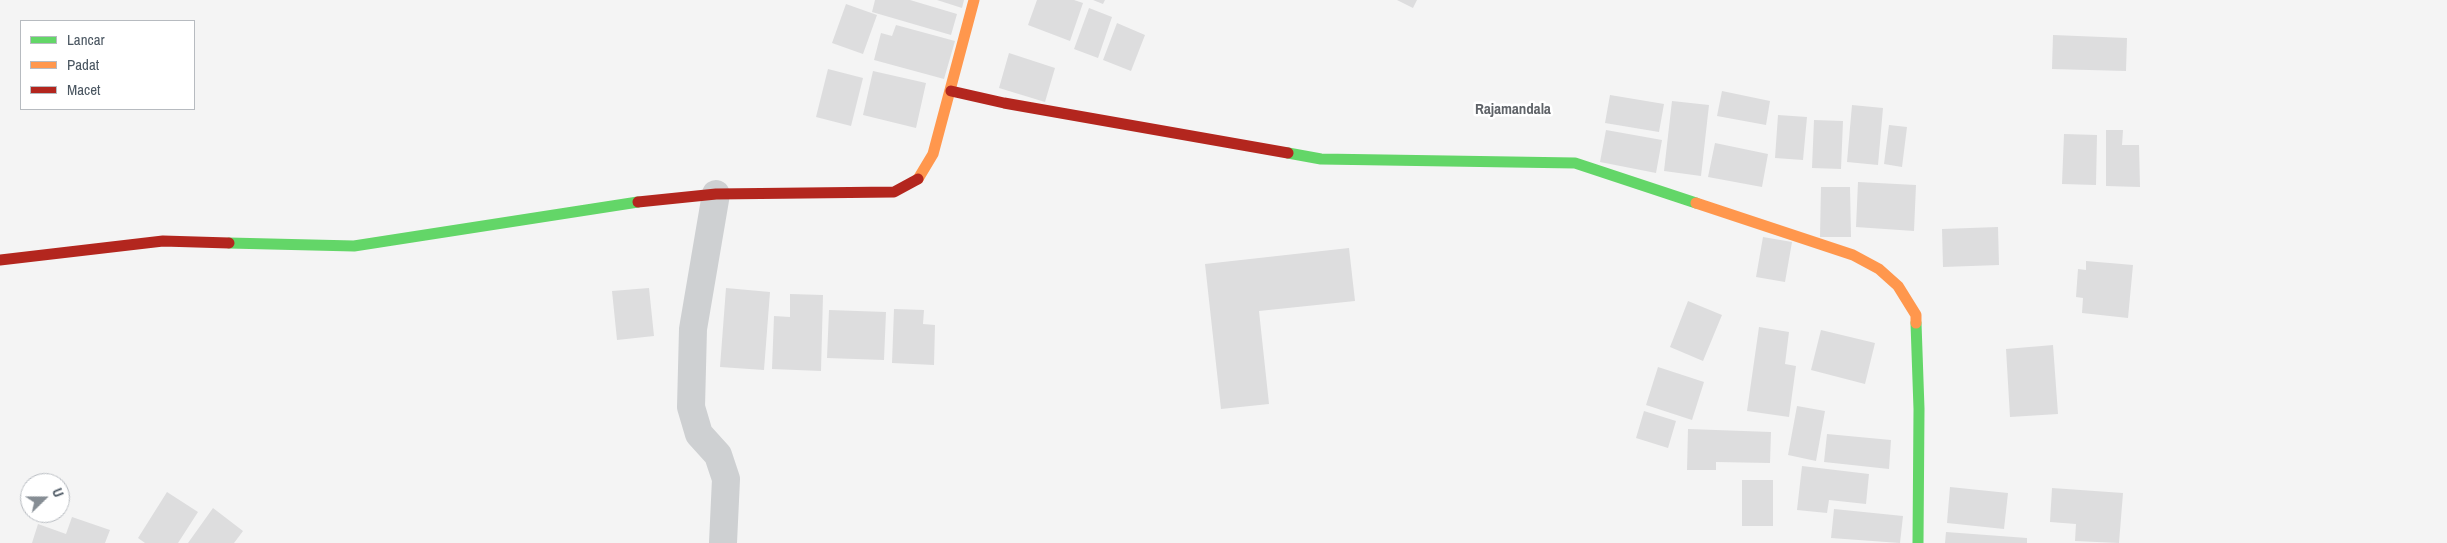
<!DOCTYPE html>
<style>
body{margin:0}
#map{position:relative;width:2447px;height:543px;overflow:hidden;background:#f4f4f4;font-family:"Archivo Narrow",sans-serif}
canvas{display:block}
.legend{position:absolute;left:20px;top:20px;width:175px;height:90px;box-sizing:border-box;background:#fff;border:1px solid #b7bbc0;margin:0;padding:6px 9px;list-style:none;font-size:15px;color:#4a5661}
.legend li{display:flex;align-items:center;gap:10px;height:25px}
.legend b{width:25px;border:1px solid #b7bbc0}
.north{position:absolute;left:20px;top:473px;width:50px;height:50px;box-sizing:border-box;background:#fff;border:1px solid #b7bbc0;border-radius:50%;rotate:68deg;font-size:14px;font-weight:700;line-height:20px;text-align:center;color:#4a5661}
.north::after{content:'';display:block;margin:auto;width:18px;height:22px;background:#868d94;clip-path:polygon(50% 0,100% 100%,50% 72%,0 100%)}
</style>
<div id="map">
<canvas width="2447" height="543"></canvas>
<ul class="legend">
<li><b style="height:6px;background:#63d668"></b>Lancar</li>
<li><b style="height:6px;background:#ff974d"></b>Padat</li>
<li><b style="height:6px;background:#b3261e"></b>Macet</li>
</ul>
<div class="north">U</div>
</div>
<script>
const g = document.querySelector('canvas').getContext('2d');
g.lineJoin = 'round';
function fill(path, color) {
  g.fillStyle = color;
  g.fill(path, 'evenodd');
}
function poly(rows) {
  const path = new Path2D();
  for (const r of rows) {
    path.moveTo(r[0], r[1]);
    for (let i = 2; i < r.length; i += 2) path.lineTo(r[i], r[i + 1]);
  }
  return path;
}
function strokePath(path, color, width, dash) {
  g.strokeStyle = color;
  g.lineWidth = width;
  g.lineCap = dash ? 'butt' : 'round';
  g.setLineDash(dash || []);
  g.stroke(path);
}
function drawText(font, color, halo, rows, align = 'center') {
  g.font = font + ' "Archivo Narrow",sans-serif';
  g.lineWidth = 5;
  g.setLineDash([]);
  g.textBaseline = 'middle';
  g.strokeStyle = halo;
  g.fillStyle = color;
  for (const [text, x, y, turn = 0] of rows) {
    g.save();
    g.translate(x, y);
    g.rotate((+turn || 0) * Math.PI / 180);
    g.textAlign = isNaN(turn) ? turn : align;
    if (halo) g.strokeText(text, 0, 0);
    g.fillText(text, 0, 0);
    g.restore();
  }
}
fill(poly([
 [875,0,910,0,957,14,951,35,872,12],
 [937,0,964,0,962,8],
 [1037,0,1074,0,1083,3,1070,41,1028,25],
 [1093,0,1105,0,1103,4],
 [1397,0,1417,0,1413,8],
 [846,4,877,15,863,54,832,43],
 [1089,8,1112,17,1098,58,1074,49],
 [1117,23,1145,35,1131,71,1103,60],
 [896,25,955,41,944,79,874,60,881,33,892,36],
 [2053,35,2127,38,2126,71,2052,69],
 [1009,53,1055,68,1045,102,999,88],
 [828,69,863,78,851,126,816,117],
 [873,71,926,83,916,128,863,115],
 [1722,91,1770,101,1766,125,1717,116],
 [1610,95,1664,104,1659,132,1605,123],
 [1672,101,1709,105,1701,176,1664,171],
 [1852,105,1883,108,1878,165,1847,162],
 [1778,115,1807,117,1803,160,1775,158],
 [1814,120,1843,121,1841,169,1812,168],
 [1889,125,1907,127,1902,167,1884,164],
 [1606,130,1662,140,1656,173,1600,162],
 [2106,130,2123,130,2122,145,2139,145,2140,187,2106,186],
 [2064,134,2097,135,2096,185,2062,184],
 [1715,143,1768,154,1762,187,1708,177],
 [1858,182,1916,185,1914,231,1856,227],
 [1821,187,1850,187,1851,237,1820,237],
 [1998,227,1999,265,1943,267,1942,229],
 [1763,237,1792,242,1785,282,1756,277],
 [1349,248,1355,301,1259,311,1269,404,1221,409,1205,264],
 [2086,261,2133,265,2128,318,2082,313,2083,298,2076,297,2078,269,2086,270],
 [649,288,654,336,617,340,612,291],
 [726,288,770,292,764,370,720,367],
 [790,294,823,295,821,371,772,369,774,316,790,317],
 [1688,301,1722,315,1703,361,1670,347],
 [894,309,924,310,923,324,935,325,934,365,892,363],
 [829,310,886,312,884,360,827,358],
 [1759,327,1789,332,1785,364,1796,366,1789,417,1747,411],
 [1821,330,1875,343,1865,384,1811,370],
 [2053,345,2058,414,2010,417,2006,349],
 [1658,367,1704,382,1692,420,1646,405],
 [1797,406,1825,411,1816,461,1788,455],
 [1644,411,1676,421,1668,448,1636,438],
 [1688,429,1771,432,1770,463,1716,462,1716,470,1687,470],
 [1827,434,1891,440,1889,469,1824,462],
 [1802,466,1869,474,1866,504,1829,500,1827,513,1797,510],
 [1742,480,1773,480,1773,526,1742,526],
 [1950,487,2008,493,2004,529,1947,523],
 [2052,488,2123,493,2119,543,2075,541,2076,524,2050,522],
 [167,492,198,512,178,543,145,543,138,538],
 [213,508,243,531,234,543,188,543],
 [1834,509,1903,516,1900,543,1831,538],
 [72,517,110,530,105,543,32,543,38,524,66,534],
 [1946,532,2027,538,2027,543,1945,543]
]), '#ddddde');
strokePath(poly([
 [716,194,693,329,691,407,699,434,718,455,726,479,723,543]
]), '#ced0d2', 28);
strokePath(poly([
 [1288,153,1321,159,1575,163,1696,203],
 [229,243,354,246,638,202],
 [1916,323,1919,409,1918,543]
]), '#63d668', 11);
strokePath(poly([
 [918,179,933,154,974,0],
 [1696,203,1853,255,1879,269,1898,286,1916,315,1916,323]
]), '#ff974d', 11);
strokePath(poly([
 [951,91,1004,103,1288,153],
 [638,202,716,194,894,192,918,179],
 [0,260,163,241,229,243]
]), '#b3261e', 11);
drawText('bold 15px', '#5f6368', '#fff', [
 ["Rajamandala",1513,110]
]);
</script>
